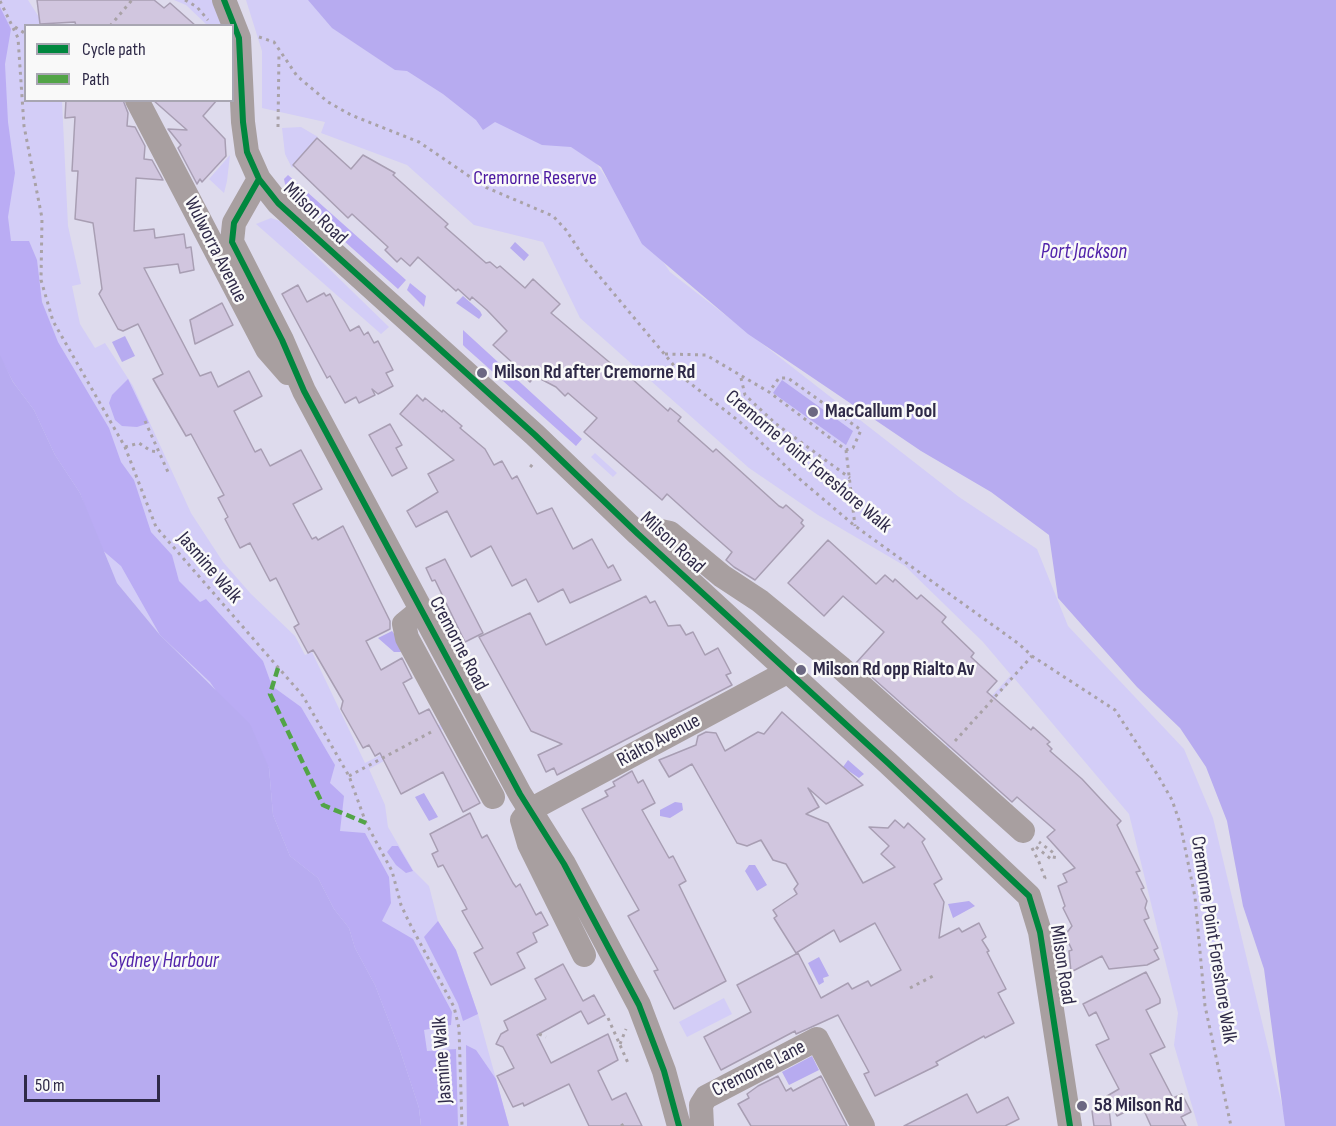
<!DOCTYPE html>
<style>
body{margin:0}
#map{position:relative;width:1336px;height:1126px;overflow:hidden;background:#dedbed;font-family:"Sofia Sans Condensed",sans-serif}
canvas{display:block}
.legend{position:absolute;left:24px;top:24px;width:210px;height:78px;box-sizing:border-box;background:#f9f9f9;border:2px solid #a8a6b2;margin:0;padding:8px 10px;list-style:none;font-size:18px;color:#2f2a48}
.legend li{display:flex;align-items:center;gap:12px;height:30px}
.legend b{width:30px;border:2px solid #a8a6b2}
.scale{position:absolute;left:24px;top:1075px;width:136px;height:27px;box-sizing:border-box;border:3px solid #2f2a48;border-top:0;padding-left:8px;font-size:18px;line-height:21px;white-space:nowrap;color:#2f2a48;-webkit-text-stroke:4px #f9f9f9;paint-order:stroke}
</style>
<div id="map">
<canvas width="1336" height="1126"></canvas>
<ul class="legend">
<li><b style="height:8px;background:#00873e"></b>Cycle path</li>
<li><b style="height:8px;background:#52a447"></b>Path</li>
</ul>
<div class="scale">50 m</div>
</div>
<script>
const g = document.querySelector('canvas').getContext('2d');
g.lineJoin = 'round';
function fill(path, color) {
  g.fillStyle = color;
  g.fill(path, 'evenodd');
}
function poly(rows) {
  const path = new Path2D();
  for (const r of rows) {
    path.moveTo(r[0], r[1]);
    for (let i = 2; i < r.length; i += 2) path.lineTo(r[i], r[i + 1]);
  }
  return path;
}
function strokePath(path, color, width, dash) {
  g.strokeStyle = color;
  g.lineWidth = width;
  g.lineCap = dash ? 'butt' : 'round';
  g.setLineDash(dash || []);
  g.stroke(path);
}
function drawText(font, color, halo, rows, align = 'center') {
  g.font = font + ' "Sofia Sans Condensed",sans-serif';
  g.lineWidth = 5;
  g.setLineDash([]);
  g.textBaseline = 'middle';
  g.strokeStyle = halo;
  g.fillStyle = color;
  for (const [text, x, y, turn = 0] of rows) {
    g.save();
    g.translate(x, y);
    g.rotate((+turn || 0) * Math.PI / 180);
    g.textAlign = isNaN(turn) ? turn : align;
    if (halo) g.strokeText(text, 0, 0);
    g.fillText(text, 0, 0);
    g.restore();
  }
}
fill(poly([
 [0,0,28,0,44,25,26,26,26,100,62,101,68,226,81,284,72,286,80,324,95,348,105,343,133,386,191,513,223,562,251,594,295,636,305,655,312,652,365,763,446,721,449,726,369,769,385,805,388,827,413,870,429,886,438,921,456,950,478,1014,509,1126,421,1126,419,1108,160,635,117,583,0,355],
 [174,0,215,0,228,25,207,25,186,5],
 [246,0,314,0,571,126,670,272,959,497,1037,549,1068,626,1184,749,1213,818,1287,1126,1198,1126,1174,1045,1178,1013,1129,814,1014,678,945,753,942,750,1011,675,983,642,905,566,818,515,749,468,580,318,543,242,474,225,407,165,321,133,325,122,262,108,262,51],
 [301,127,318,137,292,168,285,154,282,128],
 [230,155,227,181,224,193,209,179],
 [271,218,280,221,389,327,381,334,256,224],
 [595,453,617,473,613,477,591,457],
 [724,998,732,1014,687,1037,679,1022]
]), '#d3cdf7');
fill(poly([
 [0,7,11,29,5,64,8,122,15,173,8,217,11,241,29,241,37,260,42,302,58,342,109,428,121,462,134,480,151,532,172,555,179,581,200,602,206,599,263,661,272,686,301,707,335,765,330,783,344,796,340,831,365,833,389,877,391,903,382,921,413,939,452,1012,451,1025,424,1030,427,1051,456,1049,458,1126,421,1126,419,1108,400,1050,375,985,355,948,349,928,334,909,318,878,290,856,273,815,269,768,210,682,160,635,121,566,100,548,80,493,55,455,34,410,13,382,0,357],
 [288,175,406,280,398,289,298,200,285,184,284,179],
 [410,283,426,296,424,307,407,290],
 [463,330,582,439,576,446,466,348,463,345],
 [128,379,149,423,137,427,122,426,115,420,109,403,112,395],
 [392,846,398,846,413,871,406,873,396,865,387,852],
 [438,921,456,950,478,1014,463,1021,458,1004,424,937],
 [466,1045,476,1050,496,1079,509,1126,467,1126]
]), '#baacf4');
fill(poly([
 [308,0,1336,0,1336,1126,1285,1126,1264,969,1243,906,1227,821,1206,767,1180,728,1137,687,1058,598,1049,535,991,492,921,451,748,334,642,244,601,167,571,147,542,145,495,122,483,130,476,120,443,94,407,71,395,70,332,28],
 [515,242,529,255,524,261,510,248],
 [463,296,480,311,482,315,479,319,456,303],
 [125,336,135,356,122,362,112,342],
 [0,355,13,382,34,410,55,455,80,493,117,583,160,635,250,724,269,768,273,815,290,856,318,878,334,909,349,928,355,948,375,985,400,1050,419,1108,421,1126,0,1126],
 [782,380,853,431,846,445,773,393],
 [392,631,398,639,401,652,394,652,378,638],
 [848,760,864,774,859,778,843,767],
 [424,793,438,817,429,821,415,797],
 [675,802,682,803,683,810,670,818,660,816,660,810],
 [749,865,755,865,767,885,757,891,745,871],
 [969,901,975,906,953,918,948,904],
 [819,957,829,976,823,978,824,982,819,985,808,963],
 [812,1056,819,1070,789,1085,782,1072]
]), '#b7abf0');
const building = poly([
 [37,0,154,0,164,8,170,3,196,26,76,26,75,22,40,24,37,0],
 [66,100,123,100,128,113,127,126,135,127,145,146,144,159,152,160,163,180,136,178,134,231,154,229,155,238,184,234,186,248,191,247,194,270,180,273,178,264,144,268,200,376,211,372,218,387,249,371,262,396,234,411,255,452,261,449,270,466,301,450,322,489,293,504,312,539,316,537,318,540,343,526,390,621,390,629,366,641,381,670,402,658,412,678,403,683,419,714,429,709,480,803,463,812,443,772,401,794,380,753,375,756,369,745,363,748,341,709,343,701,315,653,313,650,308,653,294,627,299,624,276,578,270,581,250,543,240,548,225,519,228,517,218,498,224,495,191,434,186,436,153,379,163,374,138,324,123,331,118,329,99,294,102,289,93,223,75,219,78,171,72,171,75,117,65,118,66,100],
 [153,100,217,100,203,116,225,139,226,156,202,182,200,179,197,184,178,148,181,145,168,129,187,130,153,100],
 [317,138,351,169,363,155,395,173,393,175,448,224,445,227,486,263,490,262,497,268,500,266,525,288,533,279,560,304,551,313,621,372,622,370,668,411,670,408,681,417,678,421,713,452,716,449,779,506,783,508,786,505,803,520,801,523,804,526,755,580,734,567,726,560,732,552,698,522,667,494,662,500,584,432,597,418,568,393,565,396,556,387,535,376,530,382,514,367,515,365,493,345,507,331,487,310,472,297,470,300,458,289,456,291,418,257,410,266,401,258,397,262,385,250,388,247,352,214,348,218,293,165,317,138],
 [298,285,307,302,324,293,326,296,330,294,350,331,359,326,364,335,368,332,374,343,378,341,393,370,386,373,393,386,378,394,372,389,375,395,359,403,356,397,345,403,330,376,327,378,282,294,298,285],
 [222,303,233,325,195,344,190,320,222,303],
 [417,395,423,401,425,398,442,412,443,410,462,426,460,428,485,449,494,465,502,461,512,479,517,476,537,514,552,508,573,549,592,539,608,568,613,565,621,580,570,603,563,589,538,602,526,579,512,586,491,546,471,557,447,511,416,527,407,511,438,492,428,474,454,460,400,414,417,395],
 [390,424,402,445,396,448,407,468,392,476,369,435,390,424],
 [828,540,876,584,885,575,893,582,895,579,917,599,921,595,946,617,942,622,974,653,971,657,997,681,987,692,1031,730,1033,727,1050,742,1047,744,1052,749,1050,751,1082,779,1121,821,1117,825,1140,871,1136,872,1144,888,1141,889,1147,901,1145,908,1149,918,1144,920,1158,948,1154,950,1159,959,1147,965,1109,969,1102,956,1071,972,1069,951,1072,950,1065,935,1072,926,1063,908,1065,906,1058,886,1067,882,1063,874,1075,868,1047,837,1055,830,1017,797,1012,802,856,663,884,632,843,596,824,616,788,583,828,540],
 [445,559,483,633,465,642,435,580,432,581,426,568,445,559],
 [646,596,650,603,655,601,668,626,680,625,686,635,693,632,705,655,718,648,731,673,726,675,732,685,557,775,554,768,546,772,538,755,562,744,531,731,479,637,530,613,546,645,646,596],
 [782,712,863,785,826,804,808,788,819,807,806,814,828,823,863,883,895,867,881,854,889,846,869,827,888,828,895,820,904,828,908,823,925,839,922,842,942,879,934,884,944,902,939,938,959,928,962,932,979,923,986,937,982,940,989,951,987,952,1006,989,998,993,1014,1023,985,1038,984,1036,936,1062,938,1065,875,1096,864,1074,869,1072,838,1015,796,1034,795,1031,721,1070,704,1037,751,1012,737,985,798,953,821,998,848,983,852,989,868,981,871,986,901,970,875,923,840,942,834,930,796,953,774,918,777,916,773,910,797,894,794,889,798,884,786,864,773,860,761,840,747,846,737,843,692,764,669,777,659,760,696,745,698,736,706,732,716,733,725,751,758,732,764,734,782,712],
 [632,771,638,783,643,780,655,803,642,810,669,858,673,856,686,881,679,885,726,981,674,1009,654,971,658,970,628,916,639,910,582,809,608,796,605,791,615,786,613,782,632,771],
 [470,813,482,838,487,835,513,883,516,887,520,884,536,915,541,912,548,925,533,933,537,942,517,953,525,968,491,985,474,953,483,948,462,911,467,909,443,865,438,867,432,854,438,851,430,834,470,813],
 [563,964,583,1001,594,995,605,1015,588,1024,581,1011,537,1035,551,1063,608,1034,618,1060,598,1071,612,1100,626,1093,642,1126,589,1126,569,1084,524,1106,523,1103,513,1107,497,1076,514,1068,503,1047,496,1044,501,1034,508,1030,504,1021,546,999,535,979,563,964],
 [1146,972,1160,999,1160,1003,1146,1010,1165,1047,1150,1054,1173,1098,1182,1094,1191,1112,1181,1117,1186,1126,1151,1126,1141,1104,1117,1116,1107,1096,1119,1089,1096,1045,1109,1039,1096,1012,1089,1016,1083,1004,1146,972],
 [778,1076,786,1091,791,1088,793,1091,821,1076,847,1126,751,1126,738,1104,749,1098,747,1094,758,1086,778,1076],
 [967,1094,977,1113,1008,1097,1019,1119,1005,1126,904,1126,967,1094],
 [1109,1109,1111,1126,1094,1126,1092,1111,1109,1109]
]);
fill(building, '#d1c6df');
strokePath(building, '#a89eb3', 1.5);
strokePath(poly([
 [185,0,197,7,208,20],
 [0,1,18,38,24,126,42,218,41,280,53,321,125,447,156,527,303,696,349,776,366,823,392,871,401,905,409,922,454,1007,459,1028,462,1126],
 [110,26,132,0],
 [15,27,26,34],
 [259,37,274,42,297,76,328,102,351,115,419,142,485,187,553,216,566,230,585,259,686,380,740,422,796,476,855,526,1019,644,1032,656,1115,710,1157,774,1172,800,1180,823,1195,897,1205,1006,1231,1126],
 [278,127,279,52],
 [665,354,706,355,769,392,846,450,853,448,861,430,788,378,779,378,769,392],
 [741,378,745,395,776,424,850,478],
 [145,421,168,472],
 [125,447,139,443,151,451,159,452],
 [846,450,855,526],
 [530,465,535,469],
 [955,741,1032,656],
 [349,776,435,730],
 [1036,847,1051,859,1054,859,1055,854,1039,842],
 [1032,848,1039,862,1045,878,1042,880],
 [910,988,935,975],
 [608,1018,628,1063],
 [539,1034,546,1037],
 [620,1044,626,1029],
 [621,1126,624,1124]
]), '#a9a2a7', 3, [3, 4.5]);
strokePath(poly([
 [224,0,239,38,243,122,247,152,259,179,278,203,535,435,638,534,888,763,1029,896,1040,932,1070,1126],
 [137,100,267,349,288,373],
 [259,179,234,223,232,242,282,340,304,391,520,794,564,864,639,1005,664,1071,679,1126],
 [638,534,656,530,670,533,722,576,760,601,840,667,1023,831],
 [421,610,404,624,407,638,493,797],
 [584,955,529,844,522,820,530,810,787,672],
 [702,1126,701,1105,706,1097,817,1039,863,1126]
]), '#a89fa0', 24);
strokePath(poly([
 [278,668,270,694,323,805,366,823]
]), '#52a447', 4.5, [9, 4.5]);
strokePath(poly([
 [224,0,239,38,243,122,247,152,259,179,278,203,535,435,638,534,888,763,1029,896,1040,932,1070,1126],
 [259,179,234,223,232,242,282,340,304,391,520,794,564,864,639,1005,664,1071,679,1126]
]), '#00873e', 6);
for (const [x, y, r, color] of [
 [482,373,6,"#6c6882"],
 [813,412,6,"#6c6882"],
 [801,670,6,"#6c6882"],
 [1082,1106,6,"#6c6882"]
]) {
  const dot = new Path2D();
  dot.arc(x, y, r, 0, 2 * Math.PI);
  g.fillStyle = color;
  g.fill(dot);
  strokePath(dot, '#f9f9f9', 2);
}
drawText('20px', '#4b18a1', '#f9f9f9', [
 ["Cremorne Reserve",535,179]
]);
drawText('20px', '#2f2a48', '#f9f9f9', [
 ["Milson Road",315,214,44],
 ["Wulworra Avenue",215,250,63],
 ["Cremorne Point Foreshore Walk",808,462,40],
 ["Milson Road",672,543,43],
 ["Jasmine Walk",209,568,49],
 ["Cremorne Road",458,644,62],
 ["Rialto Avenue",659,741,-28],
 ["Cremorne Point Foreshore Walk",1213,940,81],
 ["Milson Road",1062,965,81],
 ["Jasmine Walk",443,1060,-94],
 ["Cremorne Lane",759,1069,-27]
]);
drawText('bold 20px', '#2f2a48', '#f9f9f9', [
 ["Milson Rd after Cremorne Rd",494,373],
 ["MacCallum Pool",825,412],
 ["Milson Rd opp Rialto Av",813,670],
 ["58 Milson Rd",1094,1106]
], 'left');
drawText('italic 21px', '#5224ab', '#f9f9f9', [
 ["Port Jackson",1084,253],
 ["Sydney Harbour",164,962]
]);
</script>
